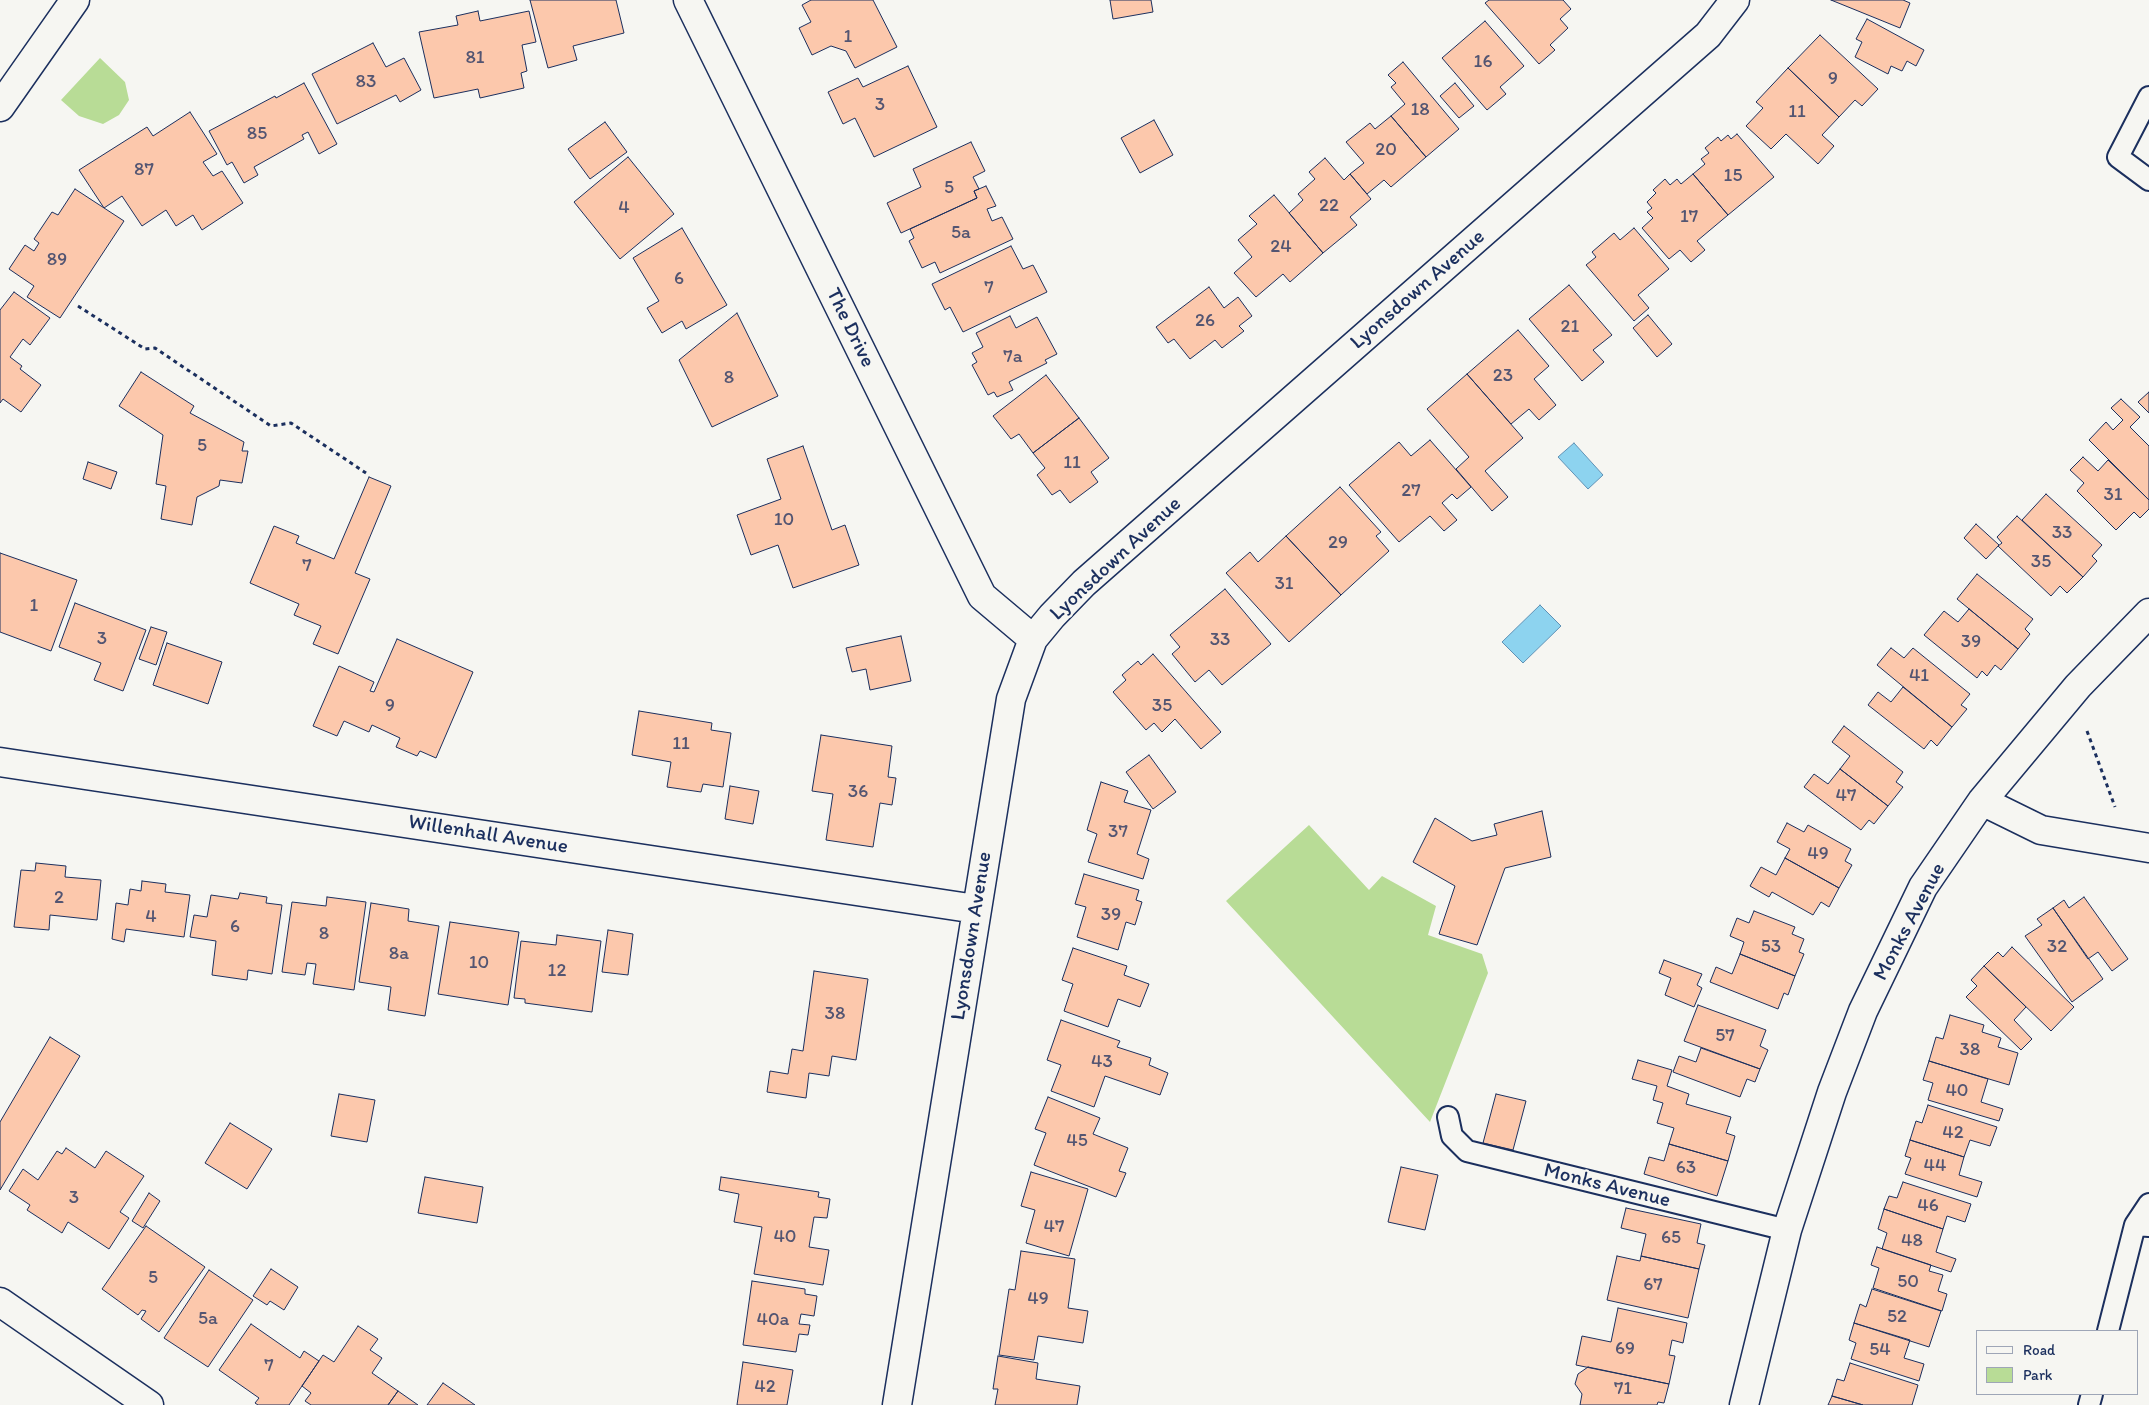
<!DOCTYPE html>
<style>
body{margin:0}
#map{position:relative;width:2149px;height:1405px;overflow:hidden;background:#f6f6f2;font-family:Itim,sans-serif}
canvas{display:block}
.legend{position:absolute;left:1976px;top:1330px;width:162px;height:65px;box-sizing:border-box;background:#f6f6f2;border:1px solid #9ea6b7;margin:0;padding:6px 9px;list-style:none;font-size:15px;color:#1b2f5e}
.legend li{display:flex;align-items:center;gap:10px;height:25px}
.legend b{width:25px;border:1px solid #9ea6b7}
</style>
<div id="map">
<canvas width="2149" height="1405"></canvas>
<ul class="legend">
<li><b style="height:6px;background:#f6f6f2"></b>Road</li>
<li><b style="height:14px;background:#b8dc96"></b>Park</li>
</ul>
</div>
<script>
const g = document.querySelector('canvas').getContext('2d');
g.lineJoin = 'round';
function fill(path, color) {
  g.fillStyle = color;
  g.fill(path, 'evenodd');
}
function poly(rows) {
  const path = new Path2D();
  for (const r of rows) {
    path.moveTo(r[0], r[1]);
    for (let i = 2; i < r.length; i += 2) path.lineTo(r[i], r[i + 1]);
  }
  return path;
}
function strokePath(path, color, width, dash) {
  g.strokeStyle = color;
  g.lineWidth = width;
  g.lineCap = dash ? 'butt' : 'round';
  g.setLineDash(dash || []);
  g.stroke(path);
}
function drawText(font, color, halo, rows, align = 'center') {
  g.font = font + ' Itim,sans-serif';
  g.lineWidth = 4.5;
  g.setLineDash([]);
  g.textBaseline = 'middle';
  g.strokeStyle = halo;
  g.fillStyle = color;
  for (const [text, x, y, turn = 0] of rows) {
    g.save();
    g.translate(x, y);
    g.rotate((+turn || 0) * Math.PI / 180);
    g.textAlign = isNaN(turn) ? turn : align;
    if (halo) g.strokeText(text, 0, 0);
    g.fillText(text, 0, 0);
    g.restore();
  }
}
fill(poly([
 [100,58,125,82,129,100,119,115,103,124,79,116,61,100],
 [1309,825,1369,890,1382,876,1436,906,1428,935,1482,954,1488,973,1430,1122,1226,901]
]), '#b8dc96');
const water = poly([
 [1574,443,1603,475,1588,489,1558,457,1574,443],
 [1540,605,1561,626,1523,663,1502,642,1540,605]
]);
fill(water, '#8dd3ef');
strokePath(water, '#5f91b5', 1);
const building = poly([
 [530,0,616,0,624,33,573,46,577,60,548,68,530,0],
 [811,0,873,0,897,47,855,68,846,51,831,46,812,55,799,28,811,22,802,5,811,0],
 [1110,0,1151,0,1153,12,1113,19,1110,0],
 [1489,0,1563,0,1571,9,1560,19,1568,28,1550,45,1555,50,1539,64,1485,3,1489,0],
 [1831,0,1903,0,1910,3,1900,28,1831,0],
 [478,11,480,21,529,11,536,42,522,45,527,71,521,73,524,88,480,98,478,89,434,98,419,32,458,25,456,16,478,11],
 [1867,19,1924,50,1916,66,1907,61,1902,71,1891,66,1888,74,1855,57,1862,42,1856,39,1867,19],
 [1485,21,1524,66,1500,87,1506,94,1487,110,1442,58,1485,21],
 [1820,35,1878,89,1862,106,1855,100,1839,117,1788,68,1820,35],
 [373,43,386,67,404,58,421,90,400,102,396,95,337,124,312,74,373,43],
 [1403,62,1459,129,1426,157,1391,116,1405,104,1391,87,1396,83,1388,75,1403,62],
 [908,66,937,127,874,157,855,118,843,124,828,92,858,78,863,87,908,66],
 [1788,68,1839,117,1822,135,1834,146,1818,164,1786,134,1771,149,1746,126,1763,108,1756,102,1788,68],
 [304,83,337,144,319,154,308,132,302,135,304,139,254,167,258,175,244,183,232,162,227,165,209,131,275,96,276,98,304,83],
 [1455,83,1474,106,1459,118,1440,96,1455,83],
 [190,112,217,154,203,162,213,176,222,171,243,203,202,230,193,215,176,226,166,210,142,226,122,196,104,208,79,170,147,127,153,136,190,112],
 [1391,116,1426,157,1391,187,1384,180,1367,194,1350,174,1364,163,1346,142,1370,123,1375,129,1391,116],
 [1154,120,1173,155,1140,173,1121,138,1154,120],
 [605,122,627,152,590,179,568,149,605,122],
 [1737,134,1774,177,1728,215,1693,174,1705,164,1701,159,1709,153,1705,148,1718,137,1721,141,1728,135,1731,139,1737,134],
 [971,142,985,171,973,177,979,189,974,191,977,198,901,233,887,203,921,187,913,169,971,142],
 [628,157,674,214,620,259,574,202,628,157],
 [1325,158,1344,180,1350,174,1371,199,1350,217,1357,225,1323,253,1289,213,1303,200,1298,194,1315,179,1309,172,1325,158],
 [1693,174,1728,215,1697,241,1705,250,1691,262,1680,250,1669,259,1642,228,1653,218,1647,212,1652,208,1647,202,1656,193,1653,190,1665,179,1670,185,1677,179,1681,184,1693,174],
 [986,186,996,206,987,209,992,221,1002,217,1013,239,940,273,935,262,922,268,909,241,914,238,910,229,977,198,974,191,986,186],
 [75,189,124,221,60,318,27,297,34,286,9,269,25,245,34,251,39,243,34,239,52,212,58,215,75,189],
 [1274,195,1323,253,1290,282,1283,274,1256,297,1234,273,1252,257,1238,240,1257,224,1249,216,1274,195],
 [682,228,727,305,686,329,682,321,662,333,647,308,659,301,633,258,682,228],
 [1634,228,1669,269,1638,295,1649,308,1634,321,1586,265,1596,257,1592,252,1614,233,1620,240,1634,228],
 [1011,246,1023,269,1033,265,1047,292,963,332,950,307,945,310,932,284,1011,246],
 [1569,285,1612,335,1593,350,1604,362,1582,381,1529,319,1569,285],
 [1209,287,1224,308,1238,297,1252,316,1239,326,1244,331,1222,348,1215,340,1190,359,1174,339,1168,343,1156,327,1209,287],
 [14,292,50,318,30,345,23,339,10,357,22,366,20,369,41,385,21,412,3,399,0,403,0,310,14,292],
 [737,313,778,396,712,427,679,360,737,313],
 [1648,315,1672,344,1657,357,1633,328,1648,315],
 [1010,316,1016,328,1037,317,1057,354,1045,360,1047,363,1009,382,1013,390,997,397,994,392,988,395,972,365,977,362,972,353,983,347,976,333,1010,316],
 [1518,330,1549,366,1534,379,1556,405,1539,420,1529,409,1511,424,1467,374,1518,330],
 [141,372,194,406,190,413,244,442,242,451,248,451,242,483,220,480,219,486,197,497,192,525,161,519,166,486,156,484,163,435,119,406,141,372],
 [1467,374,1523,438,1485,471,1508,497,1492,511,1456,469,1469,457,1427,409,1467,374],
 [1046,375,1079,418,1033,453,1019,434,1011,439,993,416,1046,375],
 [2149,392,2149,413,2138,402,2149,392],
 [2121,399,2140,417,2130,427,2149,446,2149,500,2089,440,2106,422,2113,430,2123,420,2111,408,2121,399],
 [1079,418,1109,458,1091,472,1098,482,1070,503,1060,490,1052,495,1037,475,1045,468,1033,453,1079,418],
 [1430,440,1471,487,1457,499,1452,494,1442,503,1457,520,1444,531,1430,516,1399,542,1349,485,1399,442,1411,456,1430,440],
 [803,446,832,530,845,525,859,565,793,588,778,545,751,555,737,515,781,499,767,459,803,446],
 [2083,457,2098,471,2108,460,2149,500,2149,509,2140,518,2134,512,2116,530,2077,491,2084,483,2070,470,2083,457],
 [88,462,117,472,111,489,83,479,88,462],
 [369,477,391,486,355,573,370,579,338,654,313,644,321,626,294,615,299,604,250,583,274,526,299,536,296,543,334,559,369,477],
 [1340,487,1381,532,1376,536,1389,551,1341,595,1286,536,1340,487],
 [2046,494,2102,545,2092,556,2097,561,2083,577,2022,520,2046,494],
 [2017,516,2083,577,2067,593,2060,586,2051,596,1998,546,2002,543,1997,537,2017,516],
 [1976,524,1999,545,1986,559,1964,538,1976,524],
 [1286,536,1341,595,1289,642,1226,573,1250,552,1258,562,1286,536],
 [0,553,77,580,51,651,0,632,0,553],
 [1977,574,2033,619,2025,629,2030,634,2018,649,1957,599,1977,574],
 [1225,589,1271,644,1222,685,1209,670,1195,682,1172,654,1180,647,1170,635,1225,589],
 [75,603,146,630,123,691,94,680,101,663,59,647,75,603],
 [1969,609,2018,649,2001,670,1995,665,1987,676,1982,671,1977,678,1924,635,1944,611,1958,622,1969,609],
 [151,627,167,632,156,665,139,659,151,627],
 [901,636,911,681,870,690,866,669,852,672,846,648,901,636],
 [397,639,473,672,436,758,420,751,417,756,396,747,400,738,372,725,369,732,344,721,337,736,313,726,339,666,374,682,370,691,374,692,397,639],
 [167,643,222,662,208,704,153,685,167,643],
 [1891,648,1904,658,1913,648,1970,694,1961,705,1967,709,1952,727,1877,665,1891,648],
 [1153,654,1221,732,1201,749,1175,719,1162,732,1154,723,1146,730,1113,692,1126,680,1122,675,1138,661,1141,665,1153,654],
 [1903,687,1952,727,1937,746,1931,740,1924,749,1868,705,1878,692,1891,702,1903,687],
 [639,711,712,723,711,730,731,733,723,787,703,784,701,792,667,787,671,762,632,755,639,711],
 [1844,726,1903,772,1896,782,1903,787,1888,806,1840,769,1850,756,1832,742,1844,726],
 [821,735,892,746,888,777,896,778,892,805,880,803,873,847,826,840,833,794,812,791,821,735],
 [1149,755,1176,792,1153,809,1126,772,1149,755],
 [1840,769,1888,806,1874,824,1869,820,1861,830,1804,787,1814,774,1828,784,1840,769],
 [1101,782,1128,791,1124,802,1151,810,1137,854,1149,859,1143,879,1088,862,1097,834,1087,830,1101,782],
 [730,786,759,791,753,824,725,819,730,786],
 [1542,811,1551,857,1505,868,1477,945,1439,934,1455,886,1413,862,1435,818,1472,841,1497,835,1494,824,1542,811],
 [1787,823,1804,832,1808,825,1851,849,1845,861,1852,865,1839,888,1785,858,1790,849,1777,842,1787,823],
 [1785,858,1839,888,1829,907,1821,902,1813,915,1772,892,1769,897,1750,886,1761,867,1776,875,1785,858],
 [36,863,66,866,65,877,101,880,97,920,50,915,49,930,14,927,21,870,35,871,36,863],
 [1084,874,1139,890,1136,900,1142,902,1135,925,1126,922,1118,950,1077,937,1086,907,1075,904,1084,874],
 [142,881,166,884,165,892,190,895,184,937,126,929,124,942,112,939,116,903,128,905,130,889,141,891,142,881],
 [240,893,267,897,266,903,282,905,272,974,248,970,247,980,212,975,216,941,190,937,194,915,207,917,211,895,238,899,240,893],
 [327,897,366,902,354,990,313,984,316,964,307,963,305,975,282,972,292,902,326,906,327,897],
 [2084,897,2128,959,2112,971,2098,952,2088,959,2053,908,2064,900,2069,908,2084,897],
 [371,903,409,909,408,921,439,926,425,1016,388,1010,391,987,359,982,371,903],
 [2053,908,2103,979,2072,1002,2025,936,2042,925,2037,919,2053,908],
 [1754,911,1795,927,1792,934,1804,939,1799,952,1804,954,1795,976,1740,954,1744,942,1730,936,1737,918,1749,923,1754,911],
 [450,922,519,932,508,1005,438,994,450,922],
 [608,930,633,934,628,975,602,972,608,930],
 [557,935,601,941,592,1012,525,1003,525,999,514,998,521,941,556,945,557,935],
 [2012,947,2074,1007,2051,1031,1984,966,1998,952,2003,957,2012,947],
 [1073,948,1127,966,1124,975,1149,984,1140,1007,1118,999,1108,1027,1064,1011,1073,984,1062,980,1073,948],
 [1740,954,1795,976,1788,995,1784,993,1778,1009,1710,982,1716,967,1732,974,1740,954],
 [1664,960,1702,974,1697,985,1702,988,1694,1007,1665,995,1671,978,1659,973,1664,960],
 [1984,966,2026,1007,2014,1020,2032,1039,2021,1050,1966,997,1977,986,1971,980,1984,966],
 [814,971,868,979,856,1060,832,1056,829,1076,809,1073,806,1098,767,1092,770,1071,788,1074,792,1049,803,1051,814,971],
 [1698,1005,1766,1030,1760,1046,1768,1050,1760,1069,1684,1041,1698,1005],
 [1950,1015,1984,1025,1982,1032,2001,1038,1998,1047,2018,1053,2009,1085,1929,1061,1936,1037,1943,1039,1950,1015],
 [1061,1020,1120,1041,1117,1047,1151,1058,1149,1065,1168,1073,1160,1095,1105,1076,1094,1107,1051,1091,1061,1065,1047,1060,1061,1020],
 [50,1037,80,1056,0,1190,0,1122,50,1037],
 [1701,1048,1760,1069,1755,1082,1747,1079,1740,1097,1673,1072,1679,1056,1696,1062,1701,1048],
 [1638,1060,1672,1070,1667,1086,1689,1094,1686,1104,1731,1117,1726,1133,1735,1136,1728,1161,1669,1144,1674,1128,1657,1123,1663,1103,1653,1100,1657,1086,1632,1079,1638,1060],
 [1929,1061,1988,1079,1981,1102,2003,1109,1999,1121,1928,1100,1933,1083,1923,1080,1929,1061],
 [339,1094,375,1100,367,1142,331,1136,339,1094],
 [1496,1094,1526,1101,1513,1150,1483,1143,1496,1094],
 [1048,1097,1100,1118,1093,1134,1128,1148,1119,1171,1126,1173,1116,1197,1034,1165,1046,1133,1035,1129,1048,1097],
 [1928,1105,1997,1127,1990,1146,1970,1140,1964,1157,1910,1140,1916,1121,1922,1123,1928,1105],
 [230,1123,272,1149,247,1189,205,1163,230,1123],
 [1910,1140,1964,1157,1959,1175,1982,1182,1977,1197,1905,1174,1911,1158,1905,1156,1910,1140],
 [1669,1144,1728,1161,1717,1196,1644,1174,1649,1157,1664,1161,1669,1144],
 [66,1148,95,1168,106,1151,144,1176,120,1212,129,1218,109,1249,68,1222,62,1233,27,1210,30,1205,9,1191,23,1169,38,1180,57,1151,62,1154,66,1148],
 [1401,1167,1438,1175,1425,1230,1388,1222,1401,1167],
 [1031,1172,1088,1189,1069,1256,1026,1243,1035,1210,1021,1206,1031,1172],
 [425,1177,483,1187,477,1223,418,1213,425,1177],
 [721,1177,819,1192,818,1197,830,1199,827,1218,814,1217,809,1247,829,1250,823,1285,754,1274,762,1227,734,1222,739,1194,719,1190,721,1177],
 [1903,1182,1971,1204,1965,1222,1947,1216,1943,1229,1884,1209,1889,1196,1897,1198,1903,1182],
 [149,1193,160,1201,143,1228,132,1221,149,1193],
 [1626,1208,1701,1224,1697,1243,1705,1245,1699,1269,1641,1256,1646,1234,1621,1228,1626,1208],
 [1884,1209,1943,1229,1936,1252,1956,1259,1951,1272,1882,1249,1887,1233,1878,1229,1884,1209],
 [146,1226,205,1267,159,1332,141,1319,146,1311,142,1310,138,1315,102,1289,146,1226],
 [1877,1247,1931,1265,1929,1271,1943,1275,1938,1291,1947,1294,1942,1311,1873,1288,1879,1268,1871,1265,1877,1247],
 [1021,1251,1075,1259,1068,1308,1088,1311,1083,1343,1038,1336,1034,1360,999,1355,1009,1289,1015,1290,1021,1251],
 [1617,1256,1640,1261,1641,1256,1699,1269,1688,1318,1607,1300,1617,1256],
 [271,1269,298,1287,284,1310,270,1301,267,1305,253,1296,271,1269],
 [209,1270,253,1300,208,1367,164,1338,209,1270],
 [752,1281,805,1289,805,1294,817,1296,814,1316,801,1314,799,1324,810,1325,808,1335,799,1334,796,1352,743,1345,752,1281],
 [1872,1289,1941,1311,1929,1347,1854,1323,1860,1304,1866,1307,1872,1289],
 [1618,1308,1687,1323,1683,1343,1672,1340,1669,1355,1675,1356,1669,1384,1576,1365,1582,1336,1611,1342,1618,1308],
 [1854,1323,1910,1340,1904,1358,1924,1364,1919,1381,1851,1359,1856,1343,1849,1340,1854,1323],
 [251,1324,300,1358,304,1351,319,1361,289,1405,258,1405,255,1403,259,1398,219,1370,251,1324],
 [358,1326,378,1339,370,1350,382,1358,372,1373,398,1391,388,1405,311,1405,305,1401,311,1393,302,1386,323,1355,334,1362,358,1326],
 [998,1356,1038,1363,1036,1379,1080,1386,1077,1405,995,1405,998,1389,993,1389,998,1356],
 [743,1362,793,1370,787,1405,737,1405,743,1362],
 [1850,1363,1918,1385,1912,1405,1863,1405,1832,1396,1837,1379,1844,1381,1850,1363],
 [1588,1367,1669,1384,1664,1403,1658,1402,1657,1405,1580,1405,1582,1394,1575,1384,1578,1374,1588,1367],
 [443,1383,475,1405,427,1405,443,1383],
 [398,1391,418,1405,388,1405,398,1391],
 [1832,1396,1863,1405,1828,1405,1832,1396]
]);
fill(building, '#fcc8ac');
strokePath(building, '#1b2f5e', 1);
const service = poly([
 [2149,97,2118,157,2149,180],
 [1448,1117,1452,1136,1467,1151,1787,1230],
 [2135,1225,2149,1204],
 [2108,1331,2135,1225,2149,1226],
 [2089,1405,2092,1394]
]);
const minor = poly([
 [688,0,982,596,1033,639],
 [0,762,976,909],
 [1982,801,2041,830,2149,848],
 [0,1302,149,1405],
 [897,1405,1011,699,1033,639,1052,616,1084,583,1708,35,1735,0],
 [1744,1405,1787,1230,1832,1092,1863,1011,1923,887,1982,801,2078,686,2149,613]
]);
const secondary = poly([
 [0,107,75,0]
]);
strokePath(service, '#1b2f5e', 24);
strokePath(minor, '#1b2f5e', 31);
strokePath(secondary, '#1b2f5e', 31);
strokePath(poly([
 [78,306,145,349,155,348,271,426,291,423,366,473],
 [2087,731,2115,807]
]), '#1b2f5e', 3, [4, 4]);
strokePath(service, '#f6f6f2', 20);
strokePath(minor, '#f6f6f2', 28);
strokePath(secondary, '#f6f6f2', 28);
drawText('19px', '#535572', null, [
 ["1",848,37],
 ["81",475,58],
 ["16",1483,62],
 ["9",1833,79],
 ["83",366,82],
 ["3",880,105],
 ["18",1420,110],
 ["11",1797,112],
 ["85",257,134],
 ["20",1386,150],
 ["87",144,170],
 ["15",1733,176],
 ["5",949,188],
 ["22",1329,206],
 ["4",624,208],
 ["17",1689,217],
 ["5a",961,233],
 ["24",1281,247],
 ["89",57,260],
 ["6",679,279],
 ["7",989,288],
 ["26",1205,321],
 ["21",1570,327],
 ["7a",1013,357],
 ["23",1503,376],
 ["8",729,378],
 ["5",202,446],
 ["11",1072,463],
 ["27",1411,491],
 ["31",2113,495],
 ["10",784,520],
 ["33",2062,533],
 ["29",1338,543],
 ["35",2041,562],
 ["7",307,566],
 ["31",1284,584],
 ["1",34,606],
 ["3",102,639],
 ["33",1220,640],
 ["39",1971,642],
 ["41",1919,676],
 ["9",390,706],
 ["35",1162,706],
 ["11",681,744],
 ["36",858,792],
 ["47",1846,796],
 ["37",1118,832],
 ["49",1818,854],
 ["2",59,898],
 ["39",1111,915],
 ["4",151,917],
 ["6",235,927],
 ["8",324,934],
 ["53",1771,947],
 ["32",2057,947],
 ["8a",399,954],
 ["10",479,963],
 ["12",557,971],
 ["38",835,1014],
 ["57",1725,1036],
 ["38",1970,1050],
 ["43",1102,1062],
 ["40",1957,1091],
 ["42",1953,1133],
 ["45",1077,1141],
 ["44",1935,1166],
 ["63",1686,1168],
 ["3",74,1198],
 ["46",1928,1206],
 ["47",1054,1227],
 ["40",785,1237],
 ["65",1671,1238],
 ["48",1912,1241],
 ["5",153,1278],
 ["50",1908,1282],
 ["67",1653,1285],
 ["49",1038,1299],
 ["52",1897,1317],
 ["5a",208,1319],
 ["40a",773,1320],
 ["69",1625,1349],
 ["54",1880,1350],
 ["7",269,1366],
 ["42",765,1387],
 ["71",1623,1389]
]);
drawText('21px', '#1b2f5e', '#f6f6f2', [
 ["Lyonsdown Avenue",1418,290,-41],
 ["The Drive",850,328,64],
 ["Lyonsdown Avenue",1116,559,-43],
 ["Willenhall Avenue",488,835,9],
 ["Monks Avenue",1910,922,-62],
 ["Lyonsdown Avenue",972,936,-81],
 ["Monks Avenue",1607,1186,14]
]);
</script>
